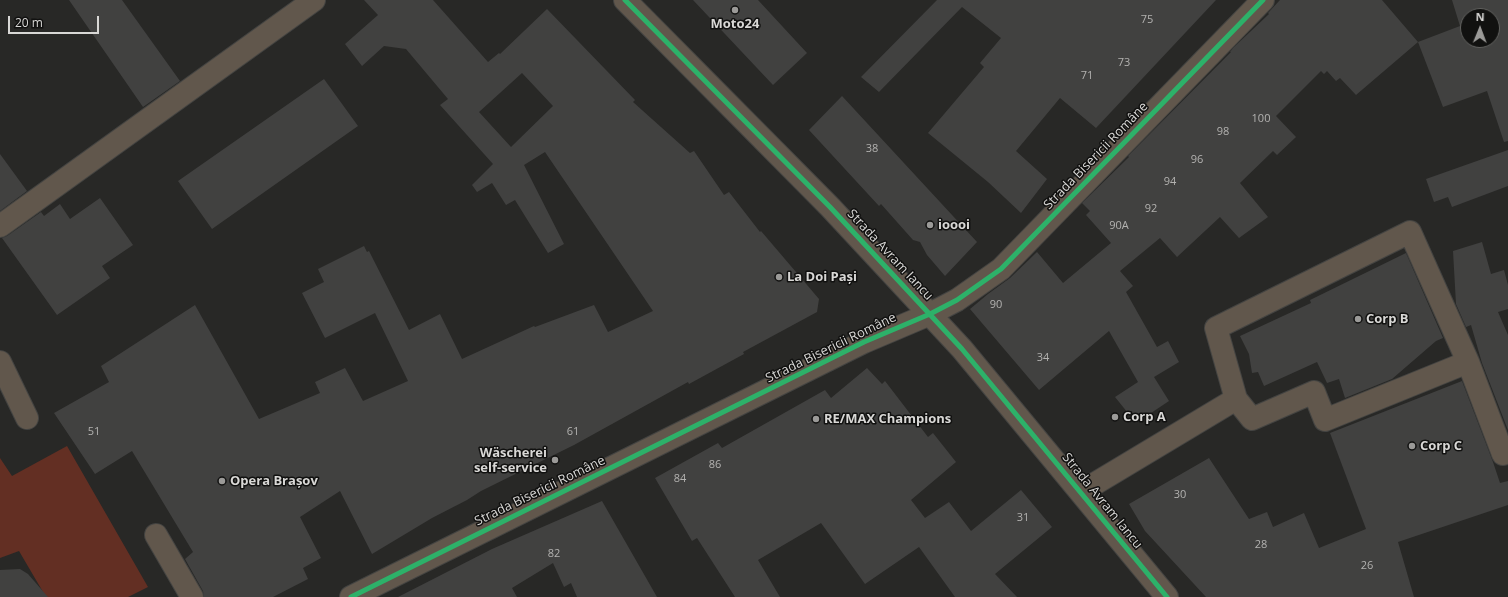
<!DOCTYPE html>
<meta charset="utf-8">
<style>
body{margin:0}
#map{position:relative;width:1508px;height:597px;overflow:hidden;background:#282826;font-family:"Open Sans",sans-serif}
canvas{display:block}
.north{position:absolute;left:1460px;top:8px;width:40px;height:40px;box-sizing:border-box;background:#111110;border:1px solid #61615f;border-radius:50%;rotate:1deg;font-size:11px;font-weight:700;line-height:16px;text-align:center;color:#d9d8d6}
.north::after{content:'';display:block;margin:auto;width:14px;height:18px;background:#9b9a98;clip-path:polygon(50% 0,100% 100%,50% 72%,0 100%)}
.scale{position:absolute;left:8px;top:16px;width:91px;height:18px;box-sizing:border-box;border:2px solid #d9d8d6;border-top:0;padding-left:5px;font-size:12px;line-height:14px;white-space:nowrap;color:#d9d8d6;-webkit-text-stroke:3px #111110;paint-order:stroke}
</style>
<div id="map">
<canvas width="1508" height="597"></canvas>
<div class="north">N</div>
<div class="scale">20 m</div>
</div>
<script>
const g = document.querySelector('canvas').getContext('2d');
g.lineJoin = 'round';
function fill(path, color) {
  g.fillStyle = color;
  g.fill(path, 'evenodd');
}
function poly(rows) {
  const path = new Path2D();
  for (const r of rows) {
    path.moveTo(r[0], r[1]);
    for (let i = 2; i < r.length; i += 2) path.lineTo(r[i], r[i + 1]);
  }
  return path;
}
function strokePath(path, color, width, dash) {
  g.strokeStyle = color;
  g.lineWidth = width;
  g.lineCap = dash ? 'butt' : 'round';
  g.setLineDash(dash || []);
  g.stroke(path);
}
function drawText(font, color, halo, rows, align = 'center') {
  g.font = font + ' "Open Sans",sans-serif';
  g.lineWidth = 3;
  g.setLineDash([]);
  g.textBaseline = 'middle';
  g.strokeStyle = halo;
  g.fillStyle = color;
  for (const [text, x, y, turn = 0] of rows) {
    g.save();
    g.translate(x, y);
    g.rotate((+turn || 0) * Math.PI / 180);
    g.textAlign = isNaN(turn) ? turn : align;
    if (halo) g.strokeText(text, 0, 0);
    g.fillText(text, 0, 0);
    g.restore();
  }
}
fill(poly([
 [67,446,148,587,128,597,46,597,19,551,0,558,0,458,12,476]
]), '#632f23');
fill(poly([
 [69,0,122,0,180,81,143,107],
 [364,0,433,0,488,62,499,53,500,54,547,9,635,100,633,102,690,153,694,151,724,195,729,192,760,232,761,231,819,299,817,312,743,352,744,354,689,384,688,382,574,445,481,491,467,500,432,518,372,554,340,491,300,517,321,558,303,568,308,579,273,597,204,597,203,591,185,559,193,552,132,451,95,474,54,413,109,382,101,366,195,305,259,419,320,393,315,382,345,368,363,401,408,381,375,313,325,338,302,293,324,282,318,269,364,246,367,252,369,251,409,330,440,314,462,359,534,326,535,327,594,305,608,332,653,311,545,152,524,165,564,244,548,253,515,200,506,205,492,183,477,192,472,185,493,164,440,105,448,99,406,49,384,46,362,66,345,44,378,15],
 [522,73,553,106,511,147,479,112],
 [693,0,758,0,807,53,773,85],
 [937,0,1216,0,1096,128,1060,98,1016,151,1047,179,1021,213,988,182,928,133,984,67,980,63,1001,38,962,7,879,92,861,77],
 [1280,0,1382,0,1418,42,1356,95,1340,78,1336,81,1327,71,1324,74,1321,71,1276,116,1296,137,1277,155,1273,151,1240,183,1268,217,1239,238,1220,217,1177,257,1160,238,1120,271,1133,286,1126,292,1157,347,1168,341,1179,362,1154,377,1169,401,1136,423,1115,397,1138,382,1109,331,1039,390,970,309,988,294,1010,278,1037,252,1063,283,1111,243,1086,215,1090,211,1082,203,1129,157,1128,156,1231,52,1230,52,1233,48,1269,14,1268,13],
 [1452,0,1508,0,1508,141,1504,142,1487,91,1443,107,1418,42,1460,26],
 [1468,16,1492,16,1492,40,1468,40],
 [324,79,358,126,212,229,178,181],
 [842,96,977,242,945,276,927,255,920,242,913,240,881,204,879,206,809,130],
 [1508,150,1508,186,1452,207,1448,197,1434,202,1426,179],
 [0,154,27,191,0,211],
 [100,198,133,245,102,266,110,278,57,315,2,238,7,236,41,212,44,216,60,204,70,219],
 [1482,242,1491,274,1504,270,1508,285,1508,309,1498,312,1508,335,1508,430,1482,363,1471,325,1466,327,1456,304,1453,251],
 [1406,253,1443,338,1436,341,1392,379,1345,398,1339,379,1327,383,1317,362,1264,386,1258,372,1252,373,1249,354,1240,336,1311,303,1310,300],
 [867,368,882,384,885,381,928,437,933,433,956,462,911,500,925,518,949,502,971,531,1021,490,1052,527,995,574,1017,597,955,597,919,547,865,584,821,523,758,560,780,597,735,597,697,538,692,541,655,478,718,443,722,448,825,390,831,398],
 [1462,381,1493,462,1500,483,1508,481,1508,505,1398,542,1414,597,1206,597,1145,531,1129,504,1209,458,1249,519,1267,512,1273,527,1304,513,1319,548,1366,529,1330,433],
 [602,501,657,597,577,597,571,583,564,587,553,563,512,588,517,597,398,597,492,549],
 [20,569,28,574,48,597,0,597,0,570]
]), '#414140');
const minor = poly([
 [625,0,830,207,962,349,1167,597],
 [0,226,314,0],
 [0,362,27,418],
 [1468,362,1503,454],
 [1081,492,1236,399,1252,419,1314,392,1325,420,1468,362,1410,232,1216,328,1236,399],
 [156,535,192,597],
 [351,597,864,342,930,314,957,300,1001,269,1263,0]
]);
strokePath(minor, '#444442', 24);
strokePath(minor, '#61574c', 22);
strokePath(poly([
 [625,0,830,207,962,349,1167,597],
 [351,597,864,342,930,314,957,300,1001,269,1263,0]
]), '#2db169', 5);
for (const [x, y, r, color] of [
 [735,10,4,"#9b9a98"],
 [930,225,4,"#9b9a98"],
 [779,277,4,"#9b9a98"],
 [1358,319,4,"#9b9a98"],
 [1115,417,4,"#9b9a98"],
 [816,419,4,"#9b9a98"],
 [1412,446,4,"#9b9a98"],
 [555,460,4,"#9b9a98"],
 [222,481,4,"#9b9a98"]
]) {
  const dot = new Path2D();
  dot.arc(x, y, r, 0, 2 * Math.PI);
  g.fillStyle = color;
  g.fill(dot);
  strokePath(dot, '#111110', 1.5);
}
drawText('11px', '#b3b2b0', null, [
 ["75",1147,20],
 ["73",1124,63],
 ["71",1087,76],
 ["100",1261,119],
 ["98",1223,132],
 ["38",872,149],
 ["96",1197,160],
 ["94",1170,182],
 ["92",1151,209],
 ["90A",1119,226],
 ["90",996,305],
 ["34",1043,358],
 ["51",94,432],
 ["61",573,432],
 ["86",715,465],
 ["84",680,479],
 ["30",1180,495],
 ["31",1023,518],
 ["28",1261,545],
 ["82",554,554],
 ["26",1367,566]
]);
drawText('bold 13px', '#d9d8d6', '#111110', [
 ["Moto24",735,24,"center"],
 ["ioooi",938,225],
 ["La Doi Pași",787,277],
 ["Corp B",1366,319],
 ["Corp A",1123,417],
 ["RE/MAX Champions",824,419],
 ["Corp C",1420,446],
 ["Wäscherei",547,453,"right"],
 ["self-service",547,468,"right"],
 ["Opera Brașov",230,481]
], 'left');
drawText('13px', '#d9d8d6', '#111110', [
 ["Strada Bisericii Române",1096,156,-46],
 ["Strada Avram Iancu",890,255,47],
 ["Strada Bisericii Române",831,348,-26],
 ["Strada Bisericii Române",540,491,-26],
 ["Strada Avram Iancu",1102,501,51]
]);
</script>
